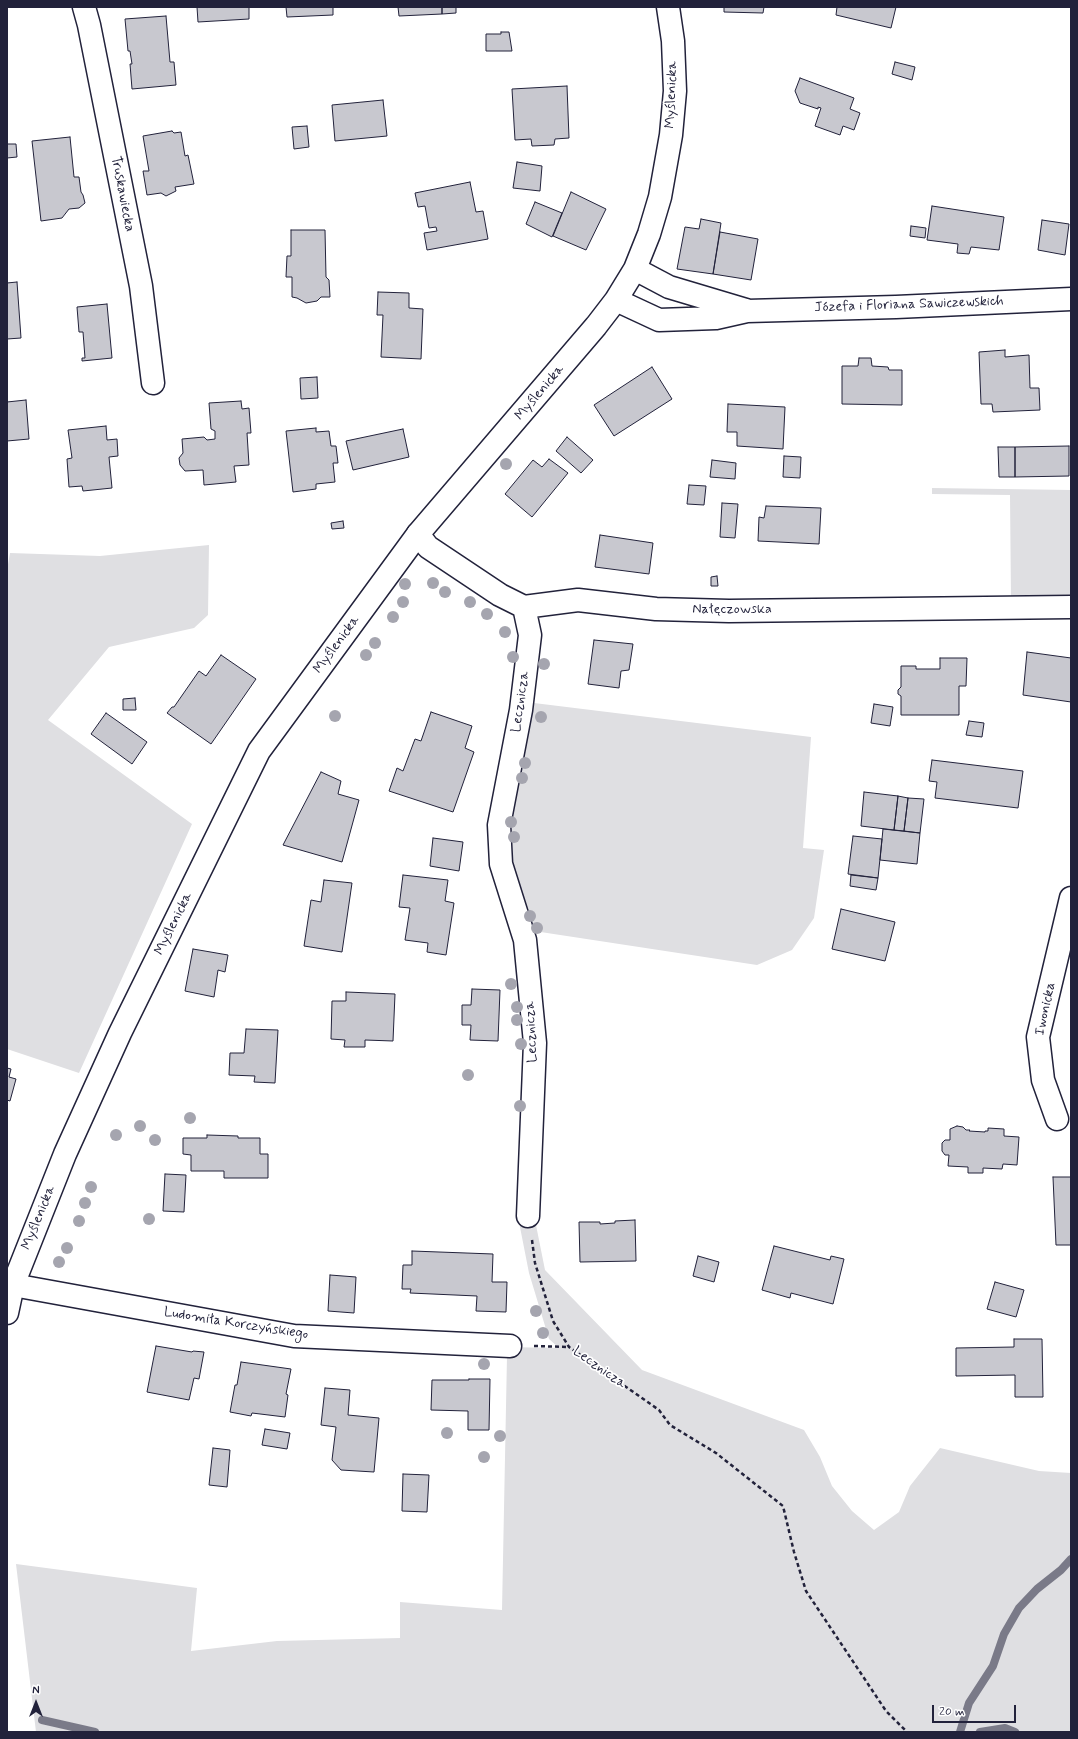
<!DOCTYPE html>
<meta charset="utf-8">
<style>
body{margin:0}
#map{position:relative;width:1078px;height:1739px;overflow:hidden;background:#fff;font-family:Mynerve,sans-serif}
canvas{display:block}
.frame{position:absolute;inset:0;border:8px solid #22223b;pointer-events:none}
.north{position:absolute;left:16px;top:1683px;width:40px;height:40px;-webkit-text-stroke:3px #fff;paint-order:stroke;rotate:0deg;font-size:11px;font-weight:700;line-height:16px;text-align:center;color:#22223b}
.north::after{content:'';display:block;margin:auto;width:14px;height:18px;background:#22223b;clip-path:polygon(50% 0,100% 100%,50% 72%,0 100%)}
.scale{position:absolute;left:932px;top:1705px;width:84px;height:18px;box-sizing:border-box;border:2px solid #22223b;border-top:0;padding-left:5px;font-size:12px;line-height:14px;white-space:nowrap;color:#22223b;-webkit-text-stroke:3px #fff;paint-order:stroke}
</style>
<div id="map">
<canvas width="1078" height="1739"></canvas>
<div class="frame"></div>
<div class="north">N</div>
<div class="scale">20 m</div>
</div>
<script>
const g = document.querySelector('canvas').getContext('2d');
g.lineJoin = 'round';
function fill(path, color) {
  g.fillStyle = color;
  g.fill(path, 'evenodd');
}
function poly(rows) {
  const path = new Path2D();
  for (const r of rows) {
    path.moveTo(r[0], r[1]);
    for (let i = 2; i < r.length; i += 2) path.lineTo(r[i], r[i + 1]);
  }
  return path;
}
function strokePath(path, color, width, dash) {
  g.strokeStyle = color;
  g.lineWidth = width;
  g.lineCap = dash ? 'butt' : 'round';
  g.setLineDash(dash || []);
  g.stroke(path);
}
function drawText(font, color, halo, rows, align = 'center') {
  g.font = font + ' Mynerve,sans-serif';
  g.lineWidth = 3.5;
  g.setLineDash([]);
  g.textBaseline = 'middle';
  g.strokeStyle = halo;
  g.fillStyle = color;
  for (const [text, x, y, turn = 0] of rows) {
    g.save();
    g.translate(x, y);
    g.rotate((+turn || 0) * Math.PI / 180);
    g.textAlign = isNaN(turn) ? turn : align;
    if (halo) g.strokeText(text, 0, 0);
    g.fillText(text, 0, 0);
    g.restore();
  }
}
fill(poly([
 [932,488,1071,490,1071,600,1011,600,1010,495,932,494],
 [209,545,208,615,194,628,109,647,48,720,192,824,79,1073,7,1049,7,570,10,553,100,556],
 [534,703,811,737,803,848,824,850,814,918,792,950,757,965,534,931,525,900,515,882,508,829],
 [535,1220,545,1270,642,1370,804,1430,820,1457,832,1486,852,1511,874,1530,899,1512,910,1486,940,1448,1039,1471,1071,1473,1071,1732,36,1732,16,1564,197,1588,191,1651,277,1641,400,1638,400,1602,502,1610,507,1356,505,1347,559,1348,549,1339,529,1273,519,1222]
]), '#dfdfe2');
strokePath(poly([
 [42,1720,95,1732],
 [960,1732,969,1703,993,1666,1004,1634,1019,1608,1037,1589,1061,1570,1071,1559],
 [980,1732,1005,1728,1015,1732]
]), '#7a7a88', 8);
const building = poly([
 [197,7,249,7,249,19,198,22,197,7],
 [286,7,333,7,333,15,287,17,286,7],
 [398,7,442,7,442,14,399,16,398,7],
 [442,7,456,7,456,13,442,14,442,7],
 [724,7,764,7,763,13,724,12,724,7],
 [837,7,896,7,891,28,836,15,837,7],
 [166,16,170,62,174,62,176,85,132,89,130,64,132,64,130,51,128,51,125,19,166,16],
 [501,32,509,32,512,51,486,51,486,34,501,34,501,32],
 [895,62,915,67,912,80,892,74,895,62],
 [800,78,854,98,850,109,860,113,854,130,843,126,840,135,815,126,821,108,818,107,818,109,800,103,795,91,800,78],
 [567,86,569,138,555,139,554,145,532,146,531,139,515,140,512,89,567,86],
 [383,100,387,136,335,141,332,105,383,100],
 [307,126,309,147,294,149,292,127,307,126],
 [172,131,174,133,181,132,185,156,188,155,194,184,175,187,176,191,166,196,161,193,147,195,143,171,149,171,143,136,172,131],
 [70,137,74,177,79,177,81,192,83,195,85,203,79,208,69,209,62,218,41,221,32,141,70,137],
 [7,144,16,144,17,157,7,158,7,144],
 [517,162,542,166,540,191,513,188,517,162],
 [470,182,476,212,483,211,488,239,427,250,424,233,437,231,436,227,429,228,425,206,418,207,415,193,470,182],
 [571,192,606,209,586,250,553,236,571,192],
 [535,202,562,213,552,237,526,224,535,202],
 [932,206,1004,217,999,250,971,247,969,254,957,253,958,244,927,240,932,206],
 [701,219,721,223,713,274,677,269,685,227,699,229,701,219],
 [1042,220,1069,224,1065,255,1038,250,1042,220],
 [911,226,926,228,925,238,910,236,911,226],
 [291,230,325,230,326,277,329,280,330,297,321,297,317,301,306,303,297,298,292,297,292,277,286,277,287,256,291,256,291,230],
 [720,232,758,239,751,280,713,274,720,232],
 [17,282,21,338,7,339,7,283,17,282],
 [378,292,409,293,409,308,423,309,421,359,381,357,383,315,377,315,378,292],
 [107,304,112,358,82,361,82,358,85,358,83,332,79,332,77,307,107,304],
 [1005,350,1005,357,1029,355,1030,388,1039,388,1040,410,993,412,992,404,981,404,979,352,1005,350],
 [859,358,871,358,872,366,888,367,889,370,902,370,902,405,842,404,842,366,858,366,859,358],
 [652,367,672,399,614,436,594,405,652,367],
 [317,377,318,398,301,399,300,378,317,377],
 [26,400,29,439,7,441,7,402,26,400],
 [241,401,242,409,249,408,251,433,247,433,249,465,234,466,236,482,204,485,203,470,185,471,180,465,179,458,183,453,182,439,204,437,207,440,215,439,215,431,211,429,209,403,241,401],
 [728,404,785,407,783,449,737,446,737,432,727,432,728,404],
 [106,426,107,440,117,439,118,456,109,457,112,488,83,491,82,486,69,487,67,459,72,458,68,430,106,426],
 [316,428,316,432,329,431,331,446,336,446,338,463,333,463,335,482,316,484,316,489,293,492,286,431,316,428],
 [403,429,409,457,353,470,346,441,403,429],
 [567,437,593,460,581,473,556,451,567,437],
 [1069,446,1069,476,1015,477,1015,447,1069,446],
 [998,447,1015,447,1015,477,999,477,998,447],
 [784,456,801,457,800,478,783,477,784,456],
 [549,459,568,473,532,517,505,494,533,460,542,467,549,459],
 [712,460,736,463,735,479,710,477,712,460],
 [689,485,706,486,704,505,687,504,689,485],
 [722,503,738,504,735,538,720,537,722,503],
 [766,506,821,508,819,544,758,541,759,517,764,518,766,506],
 [343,521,344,528,332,529,331,523,343,521],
 [600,535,653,543,649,574,595,567,600,535],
 [717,576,718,586,711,586,711,577,717,576],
 [594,640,633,644,629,670,621,671,619,688,588,684,594,640],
 [1027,652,1071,658,1071,702,1023,695,1027,652],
 [221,655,256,679,211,744,167,713,172,707,174,707,199,671,206,676,221,655],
 [940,658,967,658,966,686,959,686,959,715,901,715,901,696,898,694,898,690,901,687,901,666,916,666,916,669,940,669,940,658],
 [135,698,136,710,123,710,123,699,135,698],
 [874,704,893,707,890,726,871,723,874,704],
 [431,712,472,726,465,748,474,752,453,812,389,791,397,768,403,771,415,739,421,741,431,712],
 [106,713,147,742,132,764,91,734,106,713],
 [969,721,984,723,982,737,966,735,969,721],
 [932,760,1023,771,1018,808,935,798,937,782,929,781,932,760],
 [321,772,341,781,338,794,359,800,342,862,283,845,321,772],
 [864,792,898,796,894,830,861,826,864,792],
 [898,796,908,798,904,831,894,830,898,796],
 [908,798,924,799,920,833,904,831,908,798],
 [883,829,920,833,917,864,880,860,883,829],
 [853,836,882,839,878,878,848,874,853,836],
 [433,838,463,842,459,871,430,866,433,838],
 [403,875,448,880,445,901,454,903,446,955,427,952,428,943,405,940,410,908,399,907,403,875],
 [851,875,878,878,876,890,850,886,851,875],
 [324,880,352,883,342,952,304,946,311,900,321,902,324,880],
 [841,909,895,922,885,961,832,949,841,909],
 [193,949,228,955,225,972,218,970,214,997,185,991,193,949],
 [472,989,500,990,498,1041,470,1040,471,1025,462,1025,462,1005,471,1005,472,989],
 [346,992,395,994,393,1041,365,1040,365,1047,344,1047,345,1040,331,1039,332,1001,346,1001,346,992],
 [246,1029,278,1030,275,1083,254,1082,255,1076,229,1075,230,1053,244,1053,246,1029],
 [7,1068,11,1069,9,1077,16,1079,10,1101,7,1100,7,1068],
 [957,1126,963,1127,966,1130,970,1130,969,1131,985,1132,985,1131,988,1131,988,1128,1004,1129,1004,1136,1019,1137,1017,1165,1003,1164,1002,1169,983,1168,983,1173,968,1173,968,1167,948,1166,949,1155,945,1155,942,1151,942,1143,945,1140,950,1140,950,1129,957,1126],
 [207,1135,238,1136,238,1138,260,1138,260,1154,268,1154,268,1178,224,1178,224,1171,191,1171,191,1155,183,1154,183,1138,207,1138,207,1135],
 [165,1174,186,1175,184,1212,163,1211,165,1174],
 [1053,1177,1071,1177,1071,1245,1056,1245,1053,1177],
 [635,1220,636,1261,580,1262,579,1222,600,1222,600,1224,615,1223,615,1221,635,1220],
 [774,1246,830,1260,831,1256,844,1259,833,1304,791,1293,790,1298,762,1290,774,1246],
 [412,1251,493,1254,492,1282,507,1282,506,1312,476,1311,477,1296,410,1293,411,1289,402,1289,403,1265,412,1265,412,1251],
 [698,1256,719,1262,714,1282,693,1276,698,1256],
 [330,1275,356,1277,354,1313,328,1311,330,1275],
 [995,1282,1024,1290,1016,1317,987,1309,995,1282],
 [1014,1339,1042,1339,1043,1397,1015,1397,1015,1375,956,1376,956,1348,1014,1347,1014,1339],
 [156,1346,192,1352,193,1351,204,1352,199,1379,194,1378,189,1400,147,1392,156,1346],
 [241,1362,291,1369,286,1394,288,1395,285,1417,252,1413,251,1416,230,1412,235,1385,237,1385,241,1362],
 [469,1379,490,1379,489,1430,468,1430,468,1411,431,1410,432,1380,469,1380,469,1379],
 [325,1388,350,1390,348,1415,379,1418,374,1472,341,1470,332,1460,336,1427,321,1425,325,1388],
 [265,1429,290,1433,287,1449,262,1445,265,1429],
 [213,1448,230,1450,227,1487,209,1485,213,1448],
 [403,1474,429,1475,427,1512,402,1511,403,1474]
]);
fill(building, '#c8c8cf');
strokePath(building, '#22223b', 1);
const minor = poly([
 [84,7,89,25,141,286,153,383],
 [418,534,428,547,500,595,524,607,578,600,656,609,729,611,1071,607],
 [524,607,530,635,521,710,499,825,501,864,525,940,535,1043,528,1216],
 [1057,1119,1043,1080,1038,1037,1071,898],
 [13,1285,294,1336,510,1346]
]);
const tertiary = poly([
 [635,269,669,287,746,310],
 [616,300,659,320,716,318,747,311,896,307,1071,299],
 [7,1313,13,1285,65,1154,120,1033,259,751,418,534,596,326,616,300,635,269,649,234,660,197,671,135,675,91,673,41,668,7]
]);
strokePath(minor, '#22223b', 25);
strokePath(tertiary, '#22223b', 25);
strokePath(poly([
 [532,1240,535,1263,553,1321,569,1347,659,1410,670,1425,716,1453,783,1506,794,1552,806,1591,886,1711,907,1732],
 [534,1346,569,1347]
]), '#22223b', 2.5, [4, 3]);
strokePath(minor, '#fff', 22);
strokePath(tertiary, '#fff', 22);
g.fillStyle = '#a5a5af';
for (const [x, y] of [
 [506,464],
 [433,583],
 [405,584],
 [445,592],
 [403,602],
 [470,602],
 [487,614],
 [393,617],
 [505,632],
 [375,643],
 [366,655],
 [513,657],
 [544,664],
 [335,716],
 [541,717],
 [525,763],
 [522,778],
 [511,822],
 [514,837],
 [530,916],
 [537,928],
 [511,984],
 [517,1007],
 [517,1020],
 [521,1044],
 [468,1075],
 [520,1106],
 [190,1118],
 [140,1126],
 [116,1135],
 [155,1140],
 [91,1187],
 [85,1203],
 [149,1219],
 [79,1221],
 [67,1248],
 [59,1262],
 [536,1311],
 [543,1333],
 [484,1364],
 [447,1433],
 [500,1436],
 [484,1457]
]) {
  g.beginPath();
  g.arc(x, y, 6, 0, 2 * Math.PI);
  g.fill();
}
drawText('14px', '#22223b', '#fff', [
 ["Myślenicka",672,95,-88],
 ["Truskawiecka",122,194,79],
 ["Józefa i Floriana Sawiczewskich",909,305,-2],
 ["Myślenicka",540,393,-50],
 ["Nałęczowska",732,610],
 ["Myślenicka",337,645,-54],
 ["Lecznicza",521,702,-82],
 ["Myślenicka",174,924,-64],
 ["Iwonicka",1046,1009,-78],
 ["Lecznicza",532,1032,-93],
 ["Myślenicka",39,1218,-68],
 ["Ludomiła Korczyńskiego",236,1324,9],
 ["Lecznicza",599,1368,35]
]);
</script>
